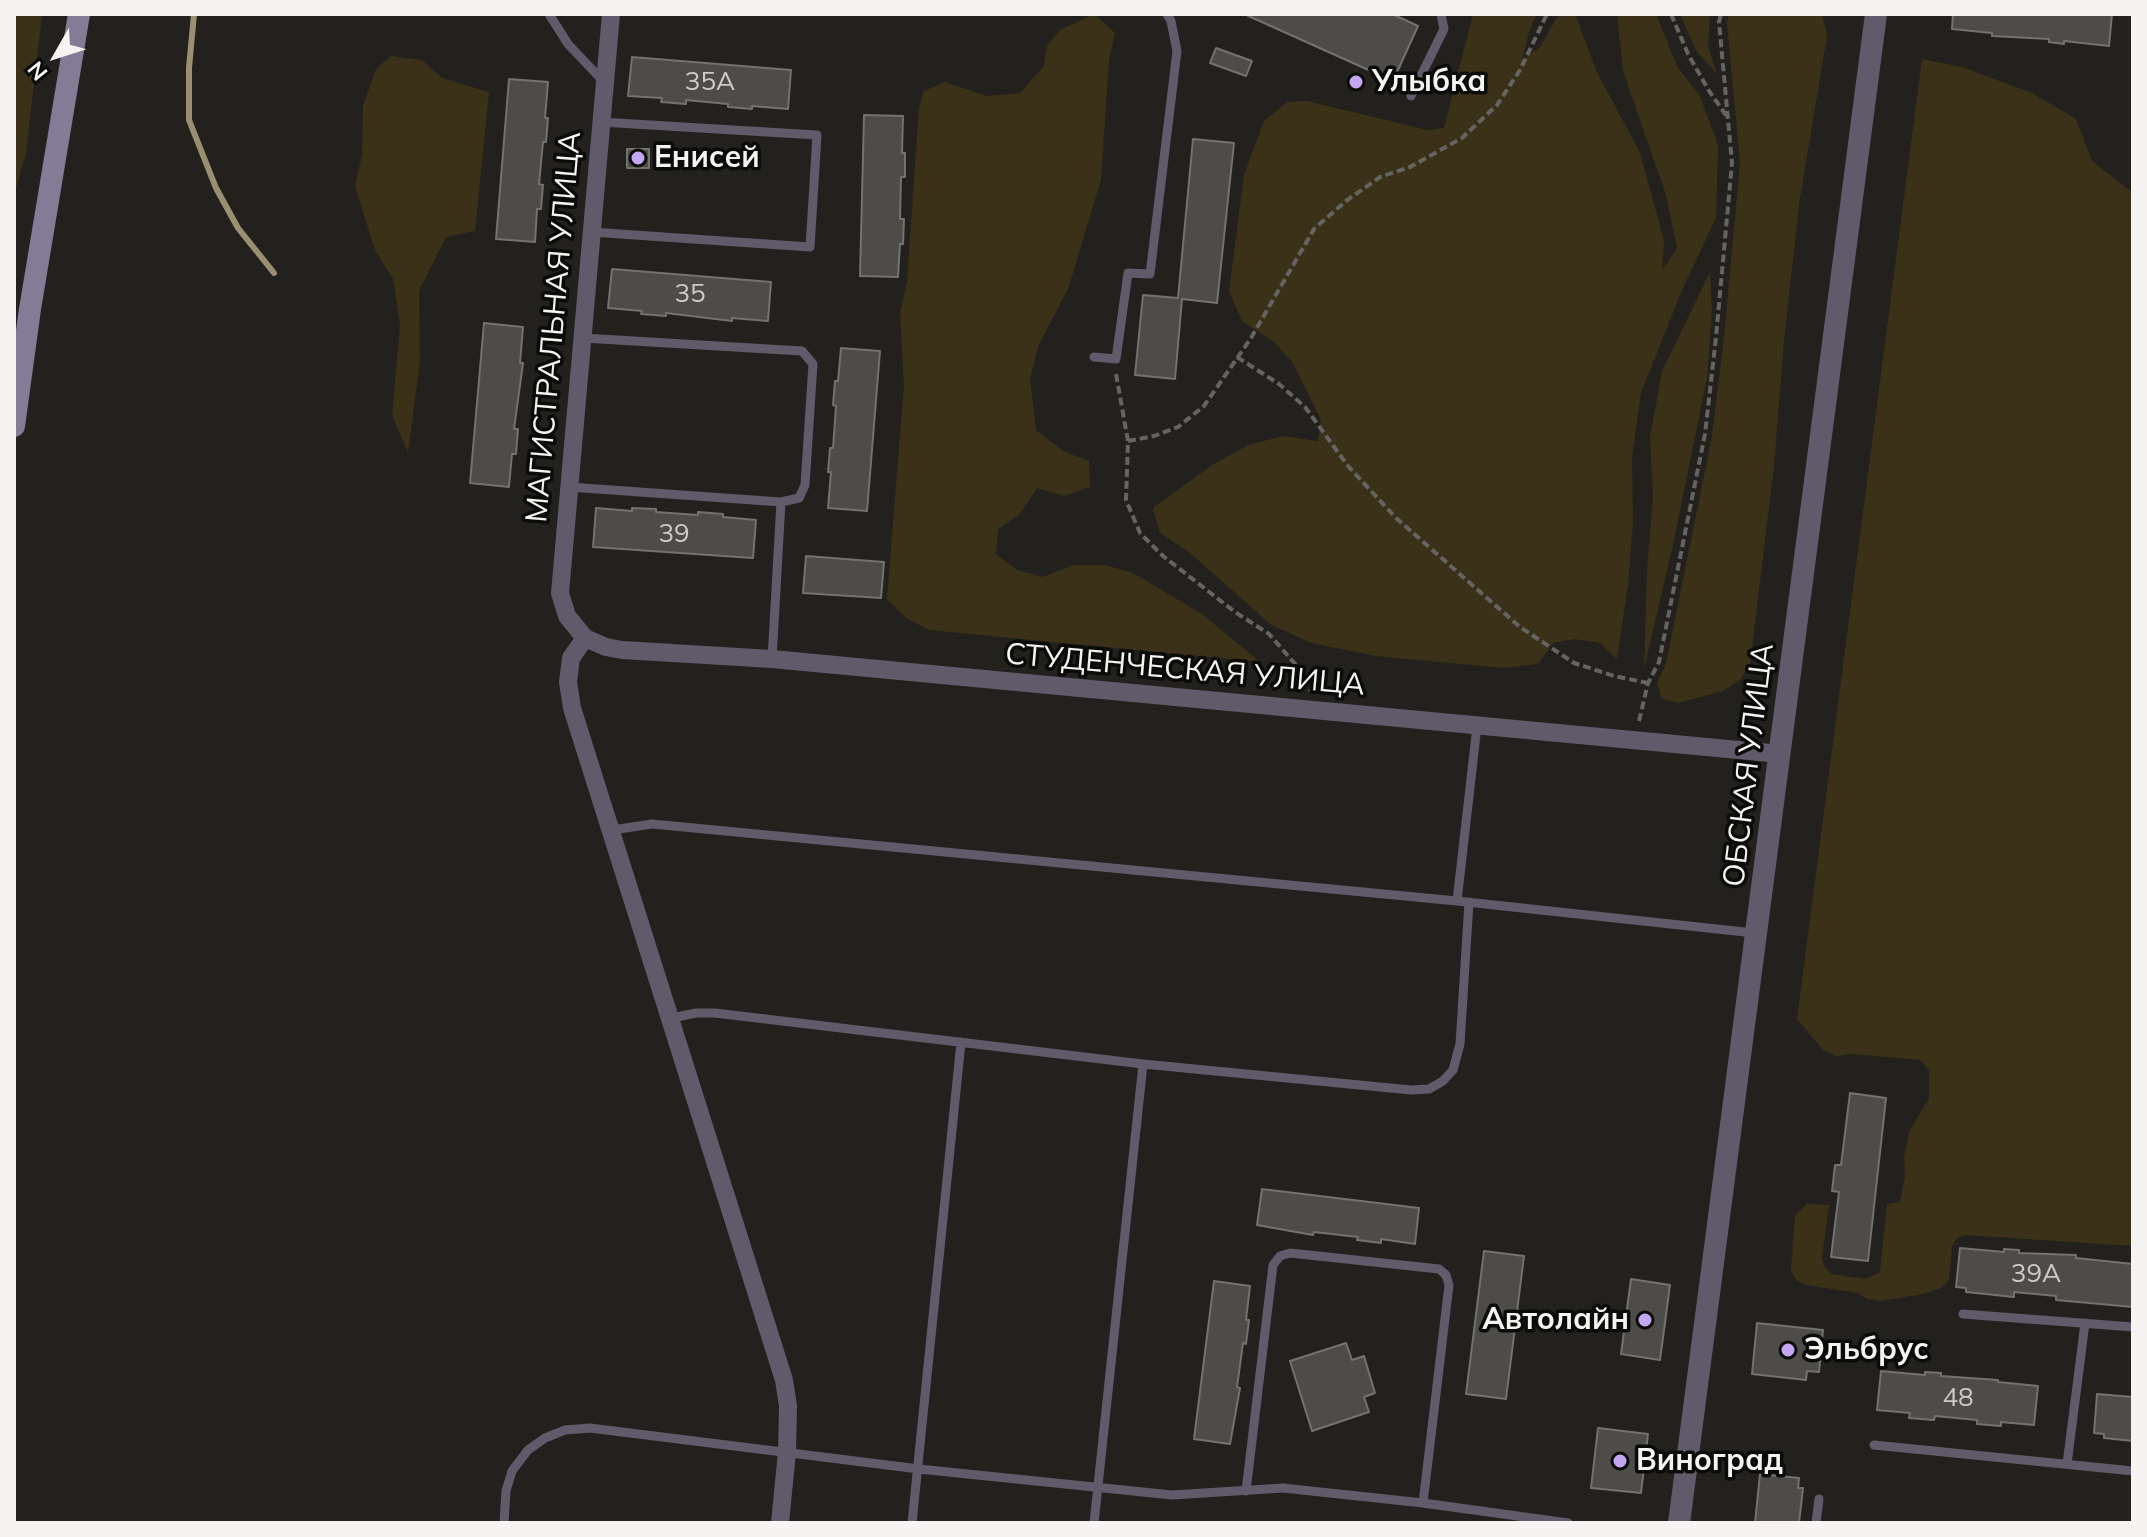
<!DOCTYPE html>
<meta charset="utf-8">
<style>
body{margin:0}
#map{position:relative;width:2147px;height:1537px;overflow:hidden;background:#22211d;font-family:Mulish,sans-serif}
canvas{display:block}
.frame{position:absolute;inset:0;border:16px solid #f5f4f2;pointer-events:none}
.north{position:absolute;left:16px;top:16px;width:80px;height:80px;-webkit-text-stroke:6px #0b0b09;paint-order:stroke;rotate:231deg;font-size:22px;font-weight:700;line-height:32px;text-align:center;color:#f5f4f2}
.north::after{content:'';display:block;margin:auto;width:28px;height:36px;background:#f5f4f2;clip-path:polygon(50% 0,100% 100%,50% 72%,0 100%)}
</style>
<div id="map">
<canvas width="2147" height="1537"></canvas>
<div class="frame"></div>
<div class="north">N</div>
</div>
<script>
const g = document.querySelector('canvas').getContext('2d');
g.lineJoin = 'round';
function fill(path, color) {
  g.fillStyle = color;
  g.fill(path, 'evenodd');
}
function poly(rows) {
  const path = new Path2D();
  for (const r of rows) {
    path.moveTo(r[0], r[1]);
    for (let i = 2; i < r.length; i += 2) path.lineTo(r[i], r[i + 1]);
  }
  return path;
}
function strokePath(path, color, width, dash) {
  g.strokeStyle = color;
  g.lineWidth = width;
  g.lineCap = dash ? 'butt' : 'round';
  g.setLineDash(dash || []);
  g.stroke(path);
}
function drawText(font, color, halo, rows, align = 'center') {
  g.font = font + ' Mulish,sans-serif';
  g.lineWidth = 7;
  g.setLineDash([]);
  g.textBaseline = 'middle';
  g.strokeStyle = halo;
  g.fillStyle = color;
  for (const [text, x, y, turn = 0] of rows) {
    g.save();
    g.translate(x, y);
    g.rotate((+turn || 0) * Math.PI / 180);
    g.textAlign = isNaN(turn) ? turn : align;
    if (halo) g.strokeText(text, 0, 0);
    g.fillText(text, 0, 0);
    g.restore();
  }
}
fill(poly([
 [14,14,42,14,26,153,14,195],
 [1094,14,1115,33,1109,61,1101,180,1068,289,1039,344,1030,378,1036,430,1063,451,1089,461,1090,487,1064,496,1037,488,1019,515,998,529,996,554,1017,570,1043,577,1073,565,1105,565,1133,573,1202,614,1260,662,929,630,906,618,887,599,904,385,900,313,907,282,919,107,924,91,945,82,987,96,1020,93,1044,66,1047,46,1060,30],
 [1473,14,1537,14,1530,29,1522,60,1540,47,1559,14,1575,14,1597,72,1640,153,1664,240,1662,270,1677,248,1666,195,1623,71,1617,14,1656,14,1677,66,1700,96,1718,145,1716,218,1682,290,1641,393,1632,457,1633,523,1628,585,1617,659,1600,643,1574,639,1553,643,1538,664,1503,668,1376,656,1311,643,1270,624,1189,552,1160,533,1153,508,1212,465,1248,445,1283,436,1318,441,1321,420,1292,362,1273,341,1242,321,1229,292,1244,175,1264,121,1287,102,1307,101,1427,130,1444,128],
 [1680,14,1710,14,1708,46,1717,74,1696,51],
 [1729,14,1822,14,1827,36,1800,198,1784,340,1774,466,1750,664,1741,679,1723,691,1678,703,1662,699,1657,683,1666,664,1712,436,1724,338,1740,163,1727,23],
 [391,56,422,60,442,78,489,92,475,231,446,237,419,291,420,361,408,453,392,415,400,325,393,279,375,250,355,186,362,155,363,105,376,69],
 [1922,59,1962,67,2032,93,2076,119,2092,161,2133,193,2133,1246,1966,1235,1957,1238,1952,1246,1949,1280,1941,1288,1923,1294,1881,1301,1867,1299,1858,1293,1806,1285,1796,1280,1791,1270,1795,1215,1807,1204,1829,1205,1822,1258,1824,1267,1832,1274,1865,1279,1880,1272,1887,1204,1900,1202,1905,1176,1904,1157,1909,1132,1929,1098,1929,1070,1920,1060,1852,1054,1836,1056,1823,1050,1797,1019],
 [1710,272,1712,312,1707,378,1673,545,1644,669,1647,571,1653,497,1650,437,1662,371]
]), '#3b3118');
strokePath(poly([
 [194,14,189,68,189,120,216,188,238,228,274,273]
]), '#9b8f72', 6);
const building = poly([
 [1244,14,1392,14,1418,26,1393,81,1244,14],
 [1953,14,2112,14,2109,46,2064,41,2064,44,2049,42,2049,39,1992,36,1992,33,1952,29,1953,14],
 [1216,48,1252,61,1246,76,1210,63,1216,48],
 [632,57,791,70,788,109,752,106,752,109,728,107,728,104,686,100,686,104,661,102,662,98,628,96,632,57],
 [509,79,548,82,545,118,548,118,546,142,543,142,539,184,543,185,541,209,537,209,535,242,496,239,509,79],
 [864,115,903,116,902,153,905,153,905,177,901,177,900,219,904,219,903,244,900,244,898,277,860,276,864,115],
 [1193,139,1234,143,1217,303,1182,299,1175,379,1135,375,1143,295,1178,298,1193,139],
 [627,149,649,149,649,168,627,168,627,149],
 [612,269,771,282,768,321,732,318,732,321,666,313,666,316,641,314,642,311,608,308,612,269],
 [484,323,523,327,520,363,523,363,514,429,518,429,516,454,512,454,509,487,470,483,484,323],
 [841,348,880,351,867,511,828,508,831,472,828,472,830,448,833,448,836,406,833,405,835,381,838,381,841,348],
 [596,508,632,511,632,508,656,509,656,512,698,515,698,512,723,514,723,517,756,520,753,558,593,547,596,508],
 [806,556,884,562,881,598,803,593,806,556],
 [1850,1093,1886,1098,1868,1261,1831,1257,1839,1192,1832,1191,1835,1165,1841,1165,1850,1093],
 [1262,1189,1419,1208,1415,1244,1381,1239,1381,1243,1357,1240,1358,1237,1314,1232,1313,1235,1257,1225,1262,1189],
 [1960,1248,2004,1252,2004,1249,2019,1250,2019,1253,2076,1255,2076,1258,2133,1264,2133,1307,2056,1300,2056,1296,2014,1292,2014,1297,1966,1292,1966,1288,1956,1287,1960,1248],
 [1484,1251,1524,1256,1506,1399,1466,1394,1484,1251],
 [1631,1279,1670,1285,1660,1360,1621,1354,1631,1279],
 [1214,1281,1250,1286,1246,1320,1249,1320,1246,1344,1243,1343,1237,1387,1240,1388,1230,1444,1194,1439,1214,1281],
 [1757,1323,1823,1330,1819,1372,1807,1371,1806,1380,1752,1374,1757,1323],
 [1346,1343,1352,1360,1364,1356,1375,1393,1364,1397,1369,1412,1312,1431,1290,1361,1346,1343],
 [1881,1371,1925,1375,1925,1372,1941,1373,1941,1376,1998,1380,1998,1382,2038,1386,2034,1425,2001,1422,2001,1426,1977,1424,1977,1420,1935,1416,1934,1420,1909,1418,1910,1413,1877,1410,1881,1371],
 [2097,1394,2133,1397,2133,1441,2104,1438,2104,1434,2094,1433,2097,1394],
 [1598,1428,1648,1434,1641,1493,1591,1488,1598,1428],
 [1760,1474,1799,1478,1798,1488,1803,1488,1799,1523,1755,1523,1760,1474]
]);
fill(building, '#4e4c48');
strokePath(building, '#73726d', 2);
strokePath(poly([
 [1671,14,1688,54,1709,91,1728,118],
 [1237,357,1279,384,1305,407,1348,466,1396,518,1520,627,1574,663,1614,676,1648,683],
 [1116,374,1128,441,1126,500,1140,533,1163,556,1235,612,1269,634,1296,665,1311,691],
 [1128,441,1154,436,1178,427,1204,406,1251,338,1314,229,1346,201,1380,177,1410,167,1462,138,1497,105,1520,70,1547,14],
 [1639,721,1648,683,1659,662,1705,434,1716,337,1732,163,1719,22,1721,14]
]), '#656460', 4, [8, 4]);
strokePath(poly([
 [549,14,568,44,604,82],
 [1411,96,1444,29,1441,14],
 [591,232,810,247,817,135,600,122],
 [1094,357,1116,359,1128,273,1150,274,1177,51,1171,21,1167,14],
 [569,487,781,502,799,498,805,485,813,364,802,351,583,338],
 [772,659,781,502],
 [612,830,652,824,1457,901,1754,933],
 [1457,901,1477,726],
 [672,1018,696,1013,715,1013,1143,1064,1411,1090,1429,1089,1443,1081,1453,1070,1460,1044,1469,902],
 [1963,1314,2133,1327],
 [1874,1445,2133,1471],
 [2067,1464,2085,1323],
 [1246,1491,1273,1265,1280,1256,1290,1253,1439,1269,1446,1275,1449,1285,1423,1503],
 [504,1523,506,1491,512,1471,528,1450,545,1438,565,1430,590,1428,919,1469,1172,1495,1283,1488,1423,1503,1568,1523],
 [912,1523,961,1042],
 [1094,1523,1143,1064],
 [1816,1523,1819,1499]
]), '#605a6b', 9);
strokePath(poly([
 [611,14,560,593,567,616,585,638,606,647,622,650,772,659,1781,754],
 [585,638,571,658,568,682,572,708,784,1380,788,1406,787,1452,780,1523]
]), '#605a6b', 18);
strokePath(poly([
 [1679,1523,1876,14]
]), '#605a6b', 22);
strokePath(poly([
 [14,426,30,309,79,14]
]), '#847b96', 22);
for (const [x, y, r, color] of [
 [1356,82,8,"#c3a7f2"],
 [638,158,8,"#c3a7f2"],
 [1645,1320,8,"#c3a7f2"],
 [1788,1350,8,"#c3a7f2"],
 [1620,1461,8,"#c3a7f2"]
]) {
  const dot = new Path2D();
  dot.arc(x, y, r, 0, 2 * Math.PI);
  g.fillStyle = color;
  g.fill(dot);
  strokePath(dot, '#0b0b09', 3);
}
drawText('26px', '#cbcac8', null, [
 ["35А",710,82],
 ["35",690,294],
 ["39",674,534],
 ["39А",2036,1274],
 ["48",1958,1398]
]);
drawText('bold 30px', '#f5f4f2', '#0b0b09', [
 ["Улыбка",1372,82],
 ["Енисей",654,158],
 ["Автолайн",1629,1320,"right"],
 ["Эльбрус",1804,1350],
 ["Виноград",1636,1461]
], 'left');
drawText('30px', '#f5f4f2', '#0b0b09', [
 ["МАГИСТРАЛЬНАЯ УЛИЦА",554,327,-85],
 ["СТУДЕНЧЕСКАЯ УЛИЦА",1185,670,5],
 ["ОБСКАЯ УЛИЦА",1749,765,-83]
]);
</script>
